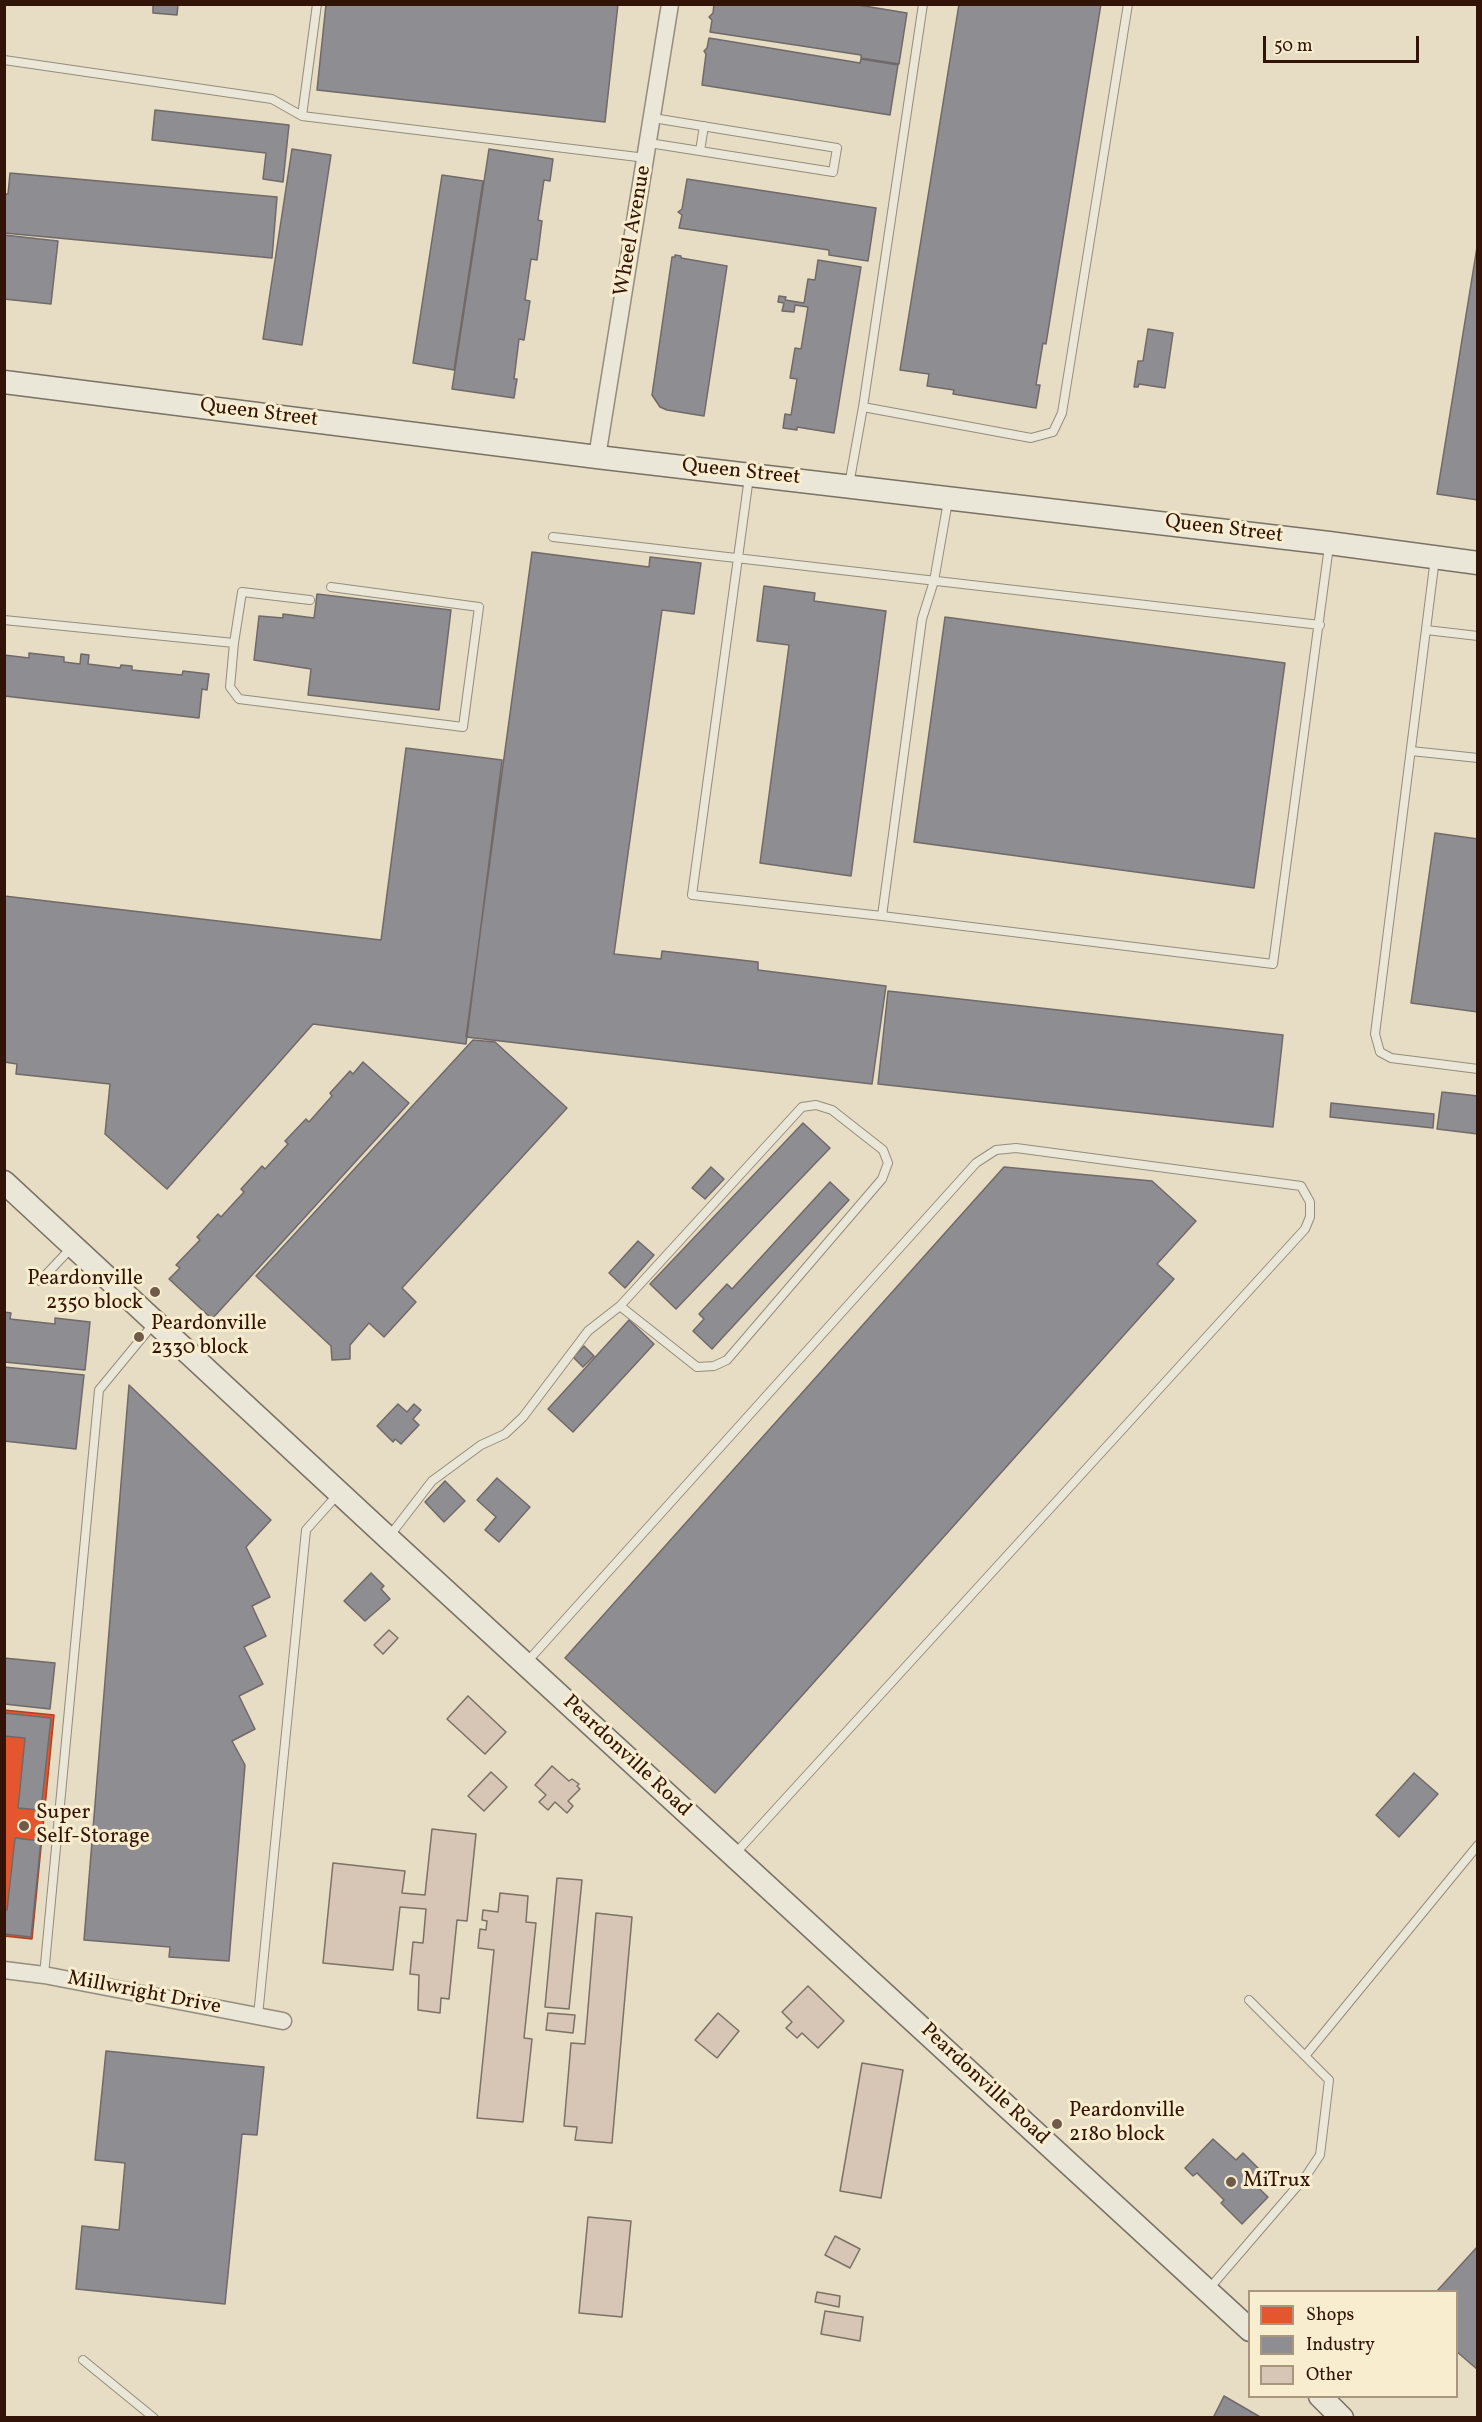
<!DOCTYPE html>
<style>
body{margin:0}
#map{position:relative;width:1482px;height:2422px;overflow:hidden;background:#e6ddc4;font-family:Vollkorn,serif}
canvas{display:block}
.frame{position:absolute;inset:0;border:6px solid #311407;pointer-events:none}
.legend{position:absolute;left:1248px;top:2290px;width:210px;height:108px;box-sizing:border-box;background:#f8edcf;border:2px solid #a8967f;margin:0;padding:8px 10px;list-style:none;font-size:18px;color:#311407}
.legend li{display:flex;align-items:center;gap:12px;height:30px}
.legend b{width:30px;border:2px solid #a8967f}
.scale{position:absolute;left:1263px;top:36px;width:156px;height:27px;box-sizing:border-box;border:3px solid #311407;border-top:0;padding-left:8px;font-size:18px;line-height:21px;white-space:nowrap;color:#311407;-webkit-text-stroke:4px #f8edcf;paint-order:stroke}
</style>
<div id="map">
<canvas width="1482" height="2422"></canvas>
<div class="frame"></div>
<ul class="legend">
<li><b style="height:16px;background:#e4572e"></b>Shops</li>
<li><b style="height:16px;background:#8d8d92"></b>Industry</li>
<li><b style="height:16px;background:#d7c6b6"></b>Other</li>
</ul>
<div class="scale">50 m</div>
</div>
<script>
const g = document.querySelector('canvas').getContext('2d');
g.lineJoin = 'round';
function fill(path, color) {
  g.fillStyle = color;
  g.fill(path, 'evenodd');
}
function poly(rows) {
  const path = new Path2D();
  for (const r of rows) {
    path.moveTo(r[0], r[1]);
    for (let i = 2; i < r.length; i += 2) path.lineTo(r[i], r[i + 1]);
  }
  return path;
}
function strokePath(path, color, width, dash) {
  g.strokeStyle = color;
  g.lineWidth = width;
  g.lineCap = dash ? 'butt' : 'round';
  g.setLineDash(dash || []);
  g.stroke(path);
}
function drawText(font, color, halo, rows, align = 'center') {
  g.font = font + ' Vollkorn,serif';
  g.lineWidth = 6;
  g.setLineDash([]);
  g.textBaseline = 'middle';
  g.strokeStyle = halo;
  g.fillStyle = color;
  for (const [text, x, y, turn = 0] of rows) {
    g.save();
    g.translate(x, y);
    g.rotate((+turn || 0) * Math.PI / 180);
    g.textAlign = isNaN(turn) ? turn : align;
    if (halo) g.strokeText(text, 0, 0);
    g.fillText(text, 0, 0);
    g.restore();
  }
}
const shops = poly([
 [4,1710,54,1715,32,1939,4,1936,4,1710]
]);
fill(shops, '#e4572e');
strokePath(shops, '#ae4322', 1.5);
const industry = poly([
 [153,4,178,4,177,15,153,13,153,4],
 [326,4,618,4,605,122,317,90,326,4],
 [714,4,852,4,907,13,899,64,861,58,861,55,710,32,712,20,709,17,713,13,714,4],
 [959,4,1101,4,1046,344,1043,343,1036,385,1040,385,1036,408,953,394,954,390,927,386,929,374,900,370,959,4],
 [709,38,860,63,861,59,898,65,890,115,702,85,706,54,704,51,707,48,709,38],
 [155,110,289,125,283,182,263,179,266,153,152,140,155,110],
 [292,149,331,155,302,345,263,339,292,149],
 [489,149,553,159,550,181,544,180,538,220,542,221,537,260,531,259,525,300,530,301,524,340,519,339,514,379,517,379,514,398,452,389,489,149],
 [10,173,277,197,272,258,4,233,4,194,8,194,10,173],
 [442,175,483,181,454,370,413,363,442,175],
 [687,179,876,208,868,261,829,255,829,250,679,228,682,215,678,212,682,209,687,179],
 [4,235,58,241,51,304,4,299,4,235],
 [1478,241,1478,500,1437,494,1478,241],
 [675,255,681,256,681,258,727,266,704,416,667,410,660,407,652,395,672,257,675,257,675,255],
 [818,260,861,267,834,433,797,427,797,430,783,428,785,414,791,415,797,379,790,378,795,348,801,349,808,307,795,305,794,312,782,311,784,303,778,302,779,296,786,297,785,300,804,303,808,279,815,280,818,260],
 [1148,329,1173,333,1165,388,1139,384,1138,387,1134,387,1138,361,1143,361,1148,329],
 [532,552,649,567,650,557,701,563,694,614,662,610,614,954,661,959,662,951,758,962,758,970,886,986,872,1084,466,1037,532,552],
 [764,586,815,593,814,601,886,611,851,876,760,863,789,645,757,641,764,586],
 [317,594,451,610,439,710,308,695,311,669,254,660,259,616,283,618,283,614,314,618,317,594],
 [945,617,1285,663,1254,888,914,842,945,617],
 [29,653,64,657,64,662,80,664,81,654,89,655,88,664,120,668,121,665,132,666,132,670,182,675,183,671,209,674,207,690,202,689,199,718,4,696,4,655,29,658,29,653],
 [406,748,502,760,466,1044,313,1024,167,1189,105,1134,110,1084,16,1074,17,1064,4,1062,4,896,381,940,406,748],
 [1435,833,1478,839,1478,1012,1411,1003,1435,833],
 [888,991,1283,1035,1273,1127,878,1084,888,991],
 [473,1040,495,1042,567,1108,402,1288,416,1302,384,1337,369,1323,350,1345,350,1359,332,1360,331,1346,256,1276,473,1040],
 [363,1062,409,1103,212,1319,169,1279,180,1268,176,1265,200,1240,197,1237,218,1214,221,1217,244,1192,241,1189,262,1166,265,1169,288,1144,285,1141,306,1119,309,1122,332,1096,330,1093,350,1071,353,1074,363,1062],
 [1442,1092,1478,1096,1478,1134,1437,1129,1442,1092],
 [1331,1103,1434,1114,1433,1128,1330,1117,1331,1103],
 [803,1123,830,1148,676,1309,650,1284,803,1123],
 [711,1167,724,1179,705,1199,692,1188,711,1167],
 [1004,1167,1152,1181,1196,1221,1157,1264,1174,1279,715,1793,565,1658,1004,1167],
 [830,1182,849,1200,712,1349,693,1331,704,1319,699,1314,727,1284,732,1289,830,1182],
 [638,1241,654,1255,625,1288,609,1273,638,1241],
 [4,1312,11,1313,10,1319,55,1324,55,1318,90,1322,85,1370,4,1362,4,1312],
 [629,1320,654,1344,573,1432,548,1409,629,1320],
 [584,1346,594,1356,583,1367,573,1357,584,1346],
 [4,1367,84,1375,76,1449,4,1441,4,1367],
 [129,1385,271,1520,246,1547,270,1597,252,1606,266,1636,244,1647,263,1684,239,1696,255,1729,232,1741,245,1765,229,1961,169,1957,170,1947,84,1940,129,1385],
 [398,1404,407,1412,414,1404,421,1410,413,1419,419,1425,401,1444,395,1439,393,1442,377,1426,398,1404],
 [497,1478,530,1507,499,1542,485,1530,496,1517,477,1500,497,1478],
 [445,1481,465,1501,444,1522,425,1502,445,1481],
 [371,1573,384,1586,381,1589,390,1599,365,1621,344,1601,371,1573],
 [4,1658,55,1663,50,1709,4,1704,4,1658],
 [4,1713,51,1718,41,1810,18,1808,25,1738,4,1736,4,1713],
 [1414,1773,1438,1794,1399,1837,1376,1815,1414,1773],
 [15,1838,41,1841,31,1937,4,1934,4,1910,7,1910,15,1838],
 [106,2051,264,2067,257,2135,242,2134,225,2304,76,2289,82,2226,119,2230,125,2163,95,2160,106,2051],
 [1213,2139,1236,2160,1243,2153,1259,2169,1249,2179,1268,2197,1242,2224,1221,2203,1224,2200,1197,2173,1193,2176,1185,2168,1213,2139],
 [1478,2246,1478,2370,1456,2351,1456,2292,1436,2292,1478,2246],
 [1224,2396,1262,2418,1213,2418,1224,2396]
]);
fill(industry, '#8d8d92');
strokePath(industry, '#716968', 1.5);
const building = poly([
 [389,1630,398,1638,383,1654,374,1645,389,1630],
 [468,1696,506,1732,485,1754,447,1719,468,1696],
 [552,1766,569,1781,572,1779,579,1784,577,1786,580,1789,568,1801,573,1806,567,1813,555,1802,548,1810,539,1802,546,1795,535,1785,552,1766],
 [491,1772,507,1787,484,1811,468,1796,491,1772],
 [432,1829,476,1834,467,1921,457,1920,449,1999,441,1998,440,2013,418,2010,419,1975,410,1974,413,1942,423,1943,426,1909,400,1907,393,1970,323,1963,333,1863,405,1871,402,1893,425,1895,432,1829],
 [557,1878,582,1880,569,2009,545,2007,557,1878],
 [500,1893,528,1896,526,1922,536,1923,524,2038,532,2039,523,2122,477,2118,494,1950,478,1948,480,1929,486,1930,487,1921,482,1920,483,1910,498,1912,500,1893],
 [596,1913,632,1917,612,2143,575,2140,577,2127,564,2126,571,2043,585,2044,596,1913],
 [808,1986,844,2021,818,2048,802,2033,797,2038,786,2028,792,2022,782,2012,808,1986],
 [548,2013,575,2015,573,2033,546,2030,548,2013],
 [718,2013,739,2031,717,2058,695,2040,718,2013],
 [862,2063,903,2070,881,2198,840,2191,862,2063],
 [588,2217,631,2221,622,2317,579,2313,588,2217],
 [835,2236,860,2249,850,2268,825,2255,835,2236],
 [817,2292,840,2296,839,2307,815,2302,817,2292],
 [825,2311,863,2317,860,2341,821,2334,825,2311]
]);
fill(building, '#d7c6b6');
strokePath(building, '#7b7164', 1.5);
const lane = poly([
 [4,60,272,99,302,116,317,4],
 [302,116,646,158],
 [649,143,833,172,837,148,653,118],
 [700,151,704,126],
 [863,407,1031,438,1053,432,1062,413,1128,4],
 [749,477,692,895,882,916,1273,964,1329,546],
 [849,485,863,407,923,4],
 [553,537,1320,625],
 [1435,558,1375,1034,1380,1052,1391,1058,1478,1069],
 [4,620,234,643,230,687,239,699,463,727,479,607,331,587],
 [1426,630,1478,636],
 [234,643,242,592,310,600],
 [1411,751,1478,758],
 [882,916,922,619,934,581,948,501],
 [40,1281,73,1246],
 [388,1538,432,1481,481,1445,505,1434,523,1417,588,1331,620,1306,802,1107,816,1105,832,1110,883,1150,888,1163,882,1179,727,1360,714,1366,697,1367,620,1306],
 [526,1663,976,1163,996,1150,1016,1148,1301,1186,1310,1202,1310,1217,1305,1229,734,1855],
 [44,1975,99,1390,155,1322],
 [258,2016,306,1530,339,1493],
 [1305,2056,1478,1845],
 [1208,2290,1306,2176,1320,2155,1329,2080,1249,2000],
 [83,2360,154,2418]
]);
const street = poly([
 [597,457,670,4],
 [4,1970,44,1975,283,2021]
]);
const secondary = poly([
 [4,382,597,457,1329,543,1478,563],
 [4,1182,388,1538,1250,2330],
 [1320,2396,1342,2418]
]);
strokePath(lane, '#958c7c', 10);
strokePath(street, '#958c7c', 19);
strokePath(secondary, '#7b7164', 25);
strokePath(lane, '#eae6d8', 8);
strokePath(street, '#eae6d8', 16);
strokePath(secondary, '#eae6d8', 22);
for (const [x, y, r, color] of [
 [155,1292,6,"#705a49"],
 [139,1337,6,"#705a49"],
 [24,1826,6,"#705a49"],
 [1057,2124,6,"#705a49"],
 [1231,2182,6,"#705a49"]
]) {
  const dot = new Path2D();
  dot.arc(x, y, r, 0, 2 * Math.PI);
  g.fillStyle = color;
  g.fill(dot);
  strokePath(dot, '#f8edcf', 2);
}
drawText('21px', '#311407', '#f8edcf', [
 ["Wheel Avenue",634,231,-80],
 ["Queen Street",259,414,7],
 ["Queen Street",741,473,6],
 ["Queen Street",1224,530,7],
 ["Peardonville Road",626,1757,43],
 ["Millwright Drive",144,1994,11],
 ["Peardonville Road",984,2085,43]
]);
drawText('21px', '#311407', '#f8edcf', [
 ["Peardonville",143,1280,"right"],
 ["2350 block",143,1304,"right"],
 ["Peardonville",151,1325],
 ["2330 block",151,1349],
 ["Super",36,1814],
 ["Self-Storage",36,1838],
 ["Peardonville",1069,2112],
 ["2180 block",1069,2136],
 ["MiTrux",1243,2182]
], 'left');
</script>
